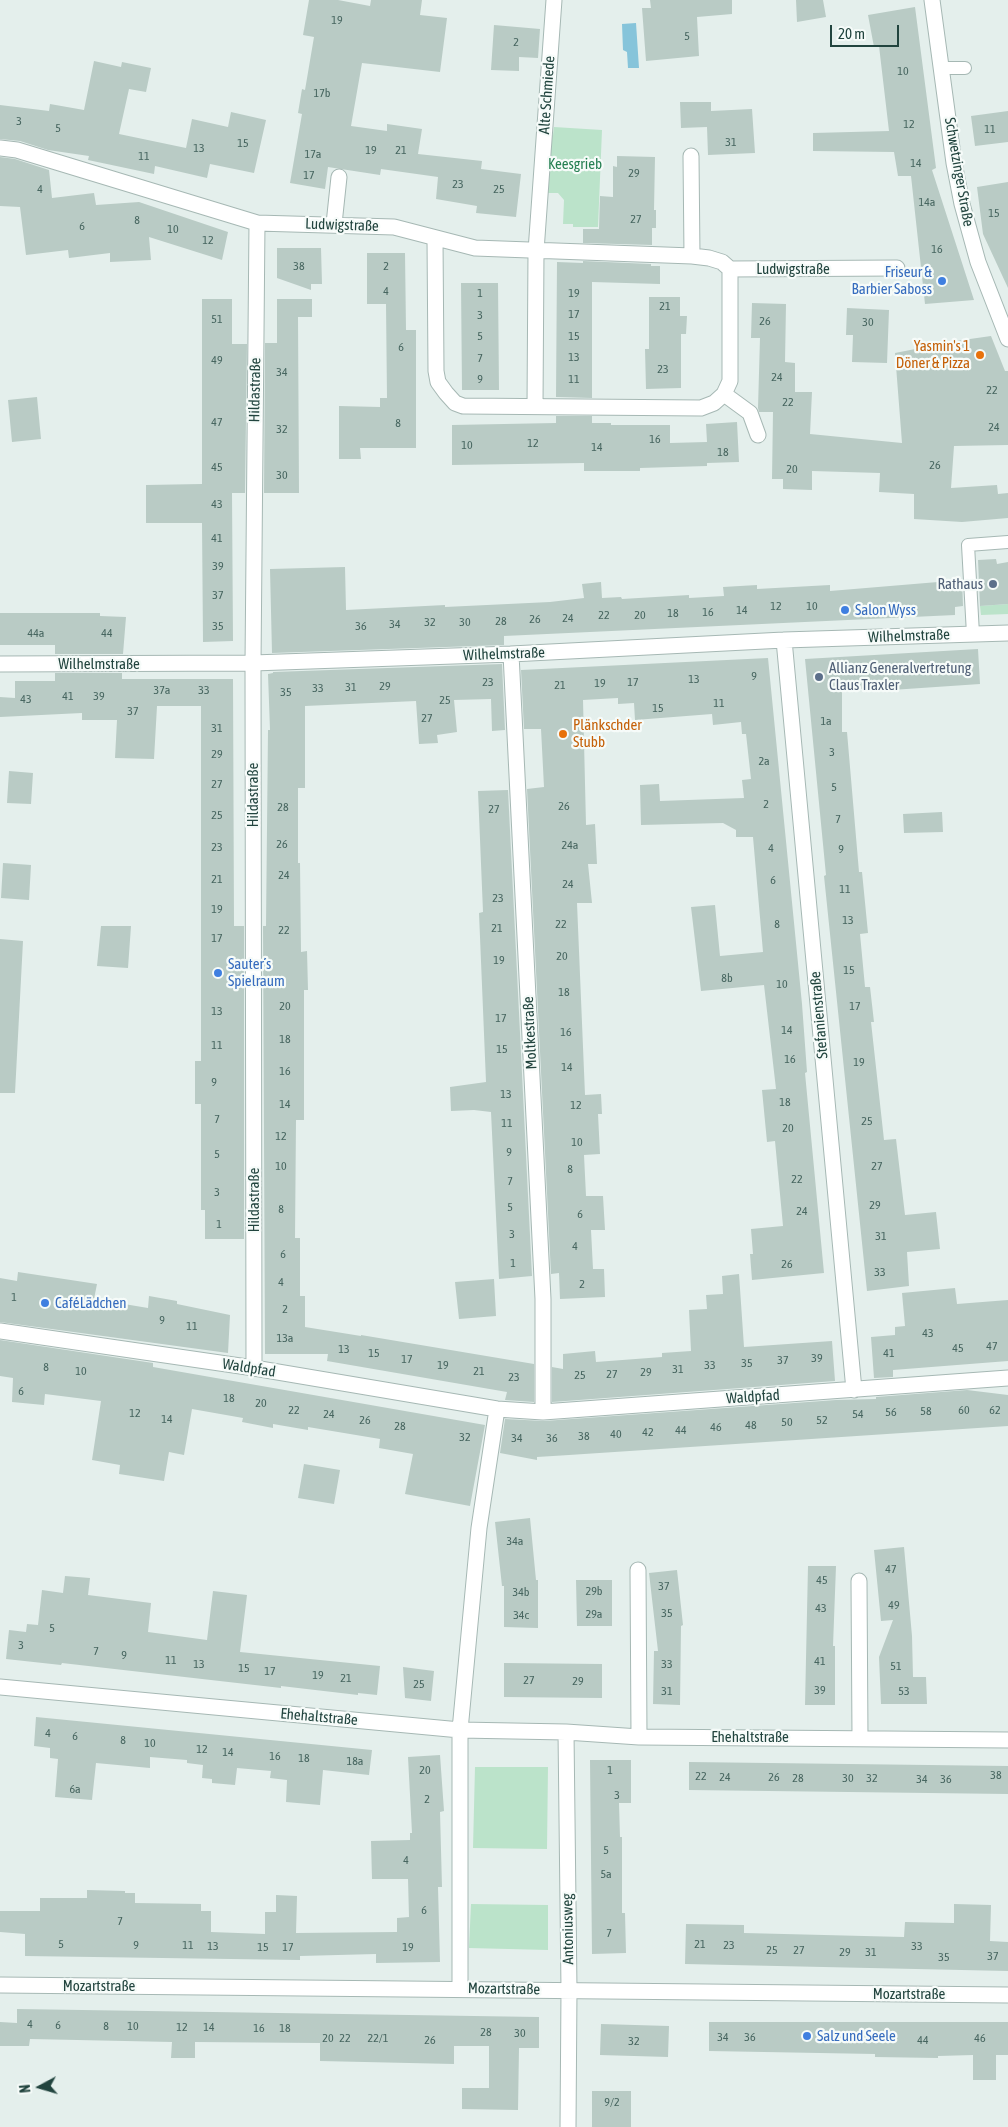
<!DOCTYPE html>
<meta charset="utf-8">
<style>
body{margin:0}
#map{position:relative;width:1008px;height:2127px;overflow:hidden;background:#e4efec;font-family:"Asap Condensed",sans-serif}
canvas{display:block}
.north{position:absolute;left:15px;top:2062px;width:50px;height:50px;-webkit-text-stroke:4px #f6fbf9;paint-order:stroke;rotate:264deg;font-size:14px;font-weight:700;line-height:20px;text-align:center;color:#21443e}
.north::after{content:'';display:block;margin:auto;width:18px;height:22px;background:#21443e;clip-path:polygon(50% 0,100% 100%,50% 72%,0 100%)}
.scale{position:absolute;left:830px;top:25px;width:69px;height:22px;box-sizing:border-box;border:2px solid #21443e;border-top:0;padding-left:6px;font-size:15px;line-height:18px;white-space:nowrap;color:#21443e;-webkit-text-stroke:4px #f6fbf9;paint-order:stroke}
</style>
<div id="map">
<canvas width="1008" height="2127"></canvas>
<div class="north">N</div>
<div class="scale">20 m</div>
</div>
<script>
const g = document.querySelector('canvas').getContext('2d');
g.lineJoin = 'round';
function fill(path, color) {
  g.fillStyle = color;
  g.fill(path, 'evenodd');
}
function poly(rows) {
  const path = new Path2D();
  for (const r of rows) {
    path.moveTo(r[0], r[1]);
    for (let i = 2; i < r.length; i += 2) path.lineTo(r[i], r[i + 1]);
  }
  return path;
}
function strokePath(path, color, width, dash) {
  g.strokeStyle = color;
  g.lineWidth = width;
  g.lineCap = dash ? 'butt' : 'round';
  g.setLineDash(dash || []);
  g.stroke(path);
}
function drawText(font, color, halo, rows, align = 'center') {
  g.font = font + ' "Asap Condensed",sans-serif';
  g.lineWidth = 4.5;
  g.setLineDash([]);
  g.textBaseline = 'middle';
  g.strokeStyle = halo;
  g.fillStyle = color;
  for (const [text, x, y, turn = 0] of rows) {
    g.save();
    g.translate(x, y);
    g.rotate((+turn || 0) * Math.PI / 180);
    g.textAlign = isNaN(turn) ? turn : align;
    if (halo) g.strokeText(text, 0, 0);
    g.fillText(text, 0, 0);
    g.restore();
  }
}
fill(poly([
 [554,127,602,130,598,227,573,227,573,224,563,224,564,200,558,193,548,193,551,136,553,135],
 [1008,604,1008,614,981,615,980,606],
 [475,1767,548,1767,547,1849,473,1848],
 [471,1904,548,1905,548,1950,469,1948]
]), '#bbe3ca');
fill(poly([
 [636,23,639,68,628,68,627,52,623,50,622,24]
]), '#86c4da');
fill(poly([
 [309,0,338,0,370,6,371,0,422,0,420,15,447,18,440,72,362,63,351,126,387,131,387,124,422,129,418,154,482,161,481,169,521,174,516,217,476,213,477,206,436,199,438,177,381,169,380,175,328,167,325,189,290,183,302,114,298,113,302,89,305,90,314,37,303,35],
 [650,0,732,0,732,14,697,17,699,56,646,61,642,8,651,8],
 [796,0,823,0,826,17,797,22],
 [915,7,936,168,932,170,974,300,925,304,911,176,898,176,894,152,813,151,813,133,889,131,879,46,874,47,868,15],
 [494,25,540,29,538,58,519,57,519,71,491,70],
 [94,61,121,67,122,62,151,68,146,92,129,89,119,134,186,148,192,119,228,127,231,112,266,120,254,173,210,164,207,178,155,166,154,174,88,160,89,156,48,150,20,141,0,139,0,105,49,111,50,104,84,110],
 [680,102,711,102,711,111,752,109,755,153,708,155,707,127,681,128],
 [1008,111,1008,142,975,146,971,116],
 [617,156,655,157,654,210,656,210,656,228,652,228,652,245,583,243,583,229,599,229,600,196,613,197,613,166,617,167],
 [0,157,15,159,49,170,52,198,94,193,96,205,139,202,228,232,222,260,149,237,151,260,110,262,110,253,69,258,68,250,26,255,20,207,0,206],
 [1008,182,1008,288,983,234,977,187],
 [277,248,321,248,322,284,311,284,311,290,277,278],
 [367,253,405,253,406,330,416,330,416,448,360,448,361,459,339,459,339,406,380,407,380,398,387,398,386,304,367,304],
 [583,261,651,264,651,266,660,266,660,284,592,282,592,398,556,397,557,262,583,263],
 [461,283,498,283,499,390,462,390],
 [649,297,680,297,680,316,687,316,686,334,681,334,681,388,646,389,645,349,649,349],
 [202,299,232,299,232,344,247,344,245,493,232,493,233,641,203,642,202,523,146,523,146,485,202,484],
 [277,299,312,299,312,317,298,317,299,493,264,493,265,343,277,343],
 [752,303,786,304,785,362,795,363,795,392,812,392,810,434,902,443,895,353,956,341,991,336,1005,371,1008,371,1008,445,954,446,951,488,997,485,998,494,1008,493,1008,518,962,522,914,519,914,494,879,492,880,473,812,471,812,490,783,489,783,479,772,479,773,412,759,412,758,408,760,338,751,338],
 [847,308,889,310,887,363,852,362,853,335,846,335],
 [37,397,41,439,12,442,8,400],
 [556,416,592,416,592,423,611,423,611,425,670,425,670,443,707,442,706,424,737,422,739,462,707,463,707,466,640,468,640,471,584,471,584,463,452,465,452,425,556,423],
 [996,559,997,564,1008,562,1008,604,980,606,978,560],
 [345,567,346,610,445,605,445,607,550,602,584,598,582,584,601,582,602,598,621,597,622,599,689,595,689,598,724,596,723,587,757,585,757,589,830,585,830,591,962,580,963,606,955,607,955,615,504,636,504,645,272,653,270,569],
 [0,613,100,613,100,616,126,617,123,654,55,654,55,645,0,645],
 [978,649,980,684,877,691,877,688,842,690,842,732,847,732,859,872,862,872,868,933,860,934,865,987,870,987,874,1022,871,1022,884,1140,896,1139,905,1215,936,1212,940,1249,907,1252,909,1286,867,1291,824,876,826,875,805,659],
 [768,658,802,1004,807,1072,805,1073,824,1273,752,1280,750,1254,753,1254,751,1229,783,1226,775,1141,767,1142,762,1090,776,1089,764,985,701,991,691,907,715,905,720,956,763,952,753,837,736,837,736,830,723,823,641,825,640,785,659,784,660,801,744,798,742,780,751,779,746,734,742,734,741,722,713,725,712,714,635,720,634,703,618,704,618,698,583,700,586,825,595,824,597,864,588,864,592,903,577,903,585,1095,601,1094,602,1114,598,1114,600,1154,584,1155,586,1196,603,1196,605,1230,591,1230,593,1269,604,1269,605,1297,560,1299,559,1273,551,1274,527,789,544,787,541,729,524,729,521,670],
 [502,664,505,730,492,731,491,699,454,700,457,732,437,735,438,743,419,744,416,701,305,706,305,788,298,788,298,863,300,863,301,952,307,951,308,990,304,990,304,1120,296,1120,295,1238,300,1238,300,1296,305,1296,305,1327,361,1336,361,1335,534,1364,534,1402,505,1400,507,1392,327,1361,328,1354,265,1354,263,926,266,926,268,730,270,730,268,674,273,673,273,672],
 [55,673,122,673,122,679,233,679,234,926,244,926,244,1239,205,1239,205,1210,201,1210,201,1104,195,1104,195,1061,201,1061,201,706,157,706,154,759,115,758,117,720,82,720,82,713,0,717,0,697,15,698,15,681,55,681],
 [9,771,33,773,31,804,7,803],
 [508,790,532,1276,499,1279,491,1112,474,1110,451,1111,450,1087,486,1082,479,913,483,912,478,791],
 [942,812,943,832,904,833,903,814],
 [3,863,31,865,29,900,1,898],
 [101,926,131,926,128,968,97,966],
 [0,939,23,941,15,1093,0,1093],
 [18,1272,97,1284,94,1299,148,1308,149,1296,177,1301,177,1304,230,1315,228,1353,0,1322,0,1278,17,1281],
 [739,1274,744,1347,832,1341,835,1381,552,1402,552,1367,563,1369,563,1354,595,1351,596,1362,662,1357,662,1353,691,1351,689,1310,707,1309,706,1295,723,1294,722,1276],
 [494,1279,496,1316,459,1319,455,1282],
 [955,1288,957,1304,1008,1300,1008,1361,893,1370,893,1377,874,1378,871,1337,895,1335,895,1327,905,1326,902,1293],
 [0,1340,153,1363,153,1367,485,1425,470,1506,405,1494,413,1454,379,1448,380,1439,308,1427,308,1430,273,1424,273,1428,242,1422,243,1418,192,1409,184,1455,169,1452,164,1481,119,1474,120,1465,92,1460,101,1401,45,1394,44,1405,12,1402,13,1378,0,1376],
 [967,1390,1008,1395,1008,1426,569,1455,537,1457,537,1460,500,1453,505,1419,544,1421,836,1400,876,1399,876,1397],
 [304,1464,340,1470,334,1504,298,1498],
 [530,1518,536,1580,538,1580,538,1628,504,1627,504,1586,502,1586,495,1522],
 [904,1547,912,1636,913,1677,926,1677,927,1704,881,1704,879,1657,893,1620,881,1621,874,1550],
 [808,1566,836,1566,833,1646,835,1646,835,1705,805,1705],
 [677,1570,683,1625,681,1626,680,1705,653,1704,654,1651,658,1651,649,1573],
 [65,1576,90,1578,88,1595,151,1603,148,1632,207,1640,213,1591,247,1595,240,1652,380,1666,377,1695,358,1693,358,1695,281,1686,281,1688,62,1663,61,1665,6,1659,9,1630,26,1632,27,1624,38,1625,42,1590,63,1593],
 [576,1580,612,1580,612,1626,577,1626],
 [504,1663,602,1664,602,1698,504,1697],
 [403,1667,434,1671,431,1701,405,1698],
 [36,1717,372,1750,369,1775,323,1770,320,1805,286,1802,287,1780,270,1778,271,1771,237,1768,235,1785,212,1783,212,1779,202,1778,203,1765,187,1763,187,1760,150,1757,150,1768,96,1763,92,1800,55,1797,58,1759,50,1758,50,1748,34,1746],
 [440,1755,444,1811,440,1812,442,1887,438,1887,440,1962,376,1963,376,1954,300,1956,300,1960,25,1956,25,1934,0,1932,0,1911,40,1911,40,1898,87,1898,87,1890,125,1891,125,1893,135,1893,135,1903,201,1904,201,1911,211,1911,211,1932,265,1934,265,1912,276,1912,276,1895,297,1896,296,1933,397,1932,397,1918,409,1917,408,1879,372,1879,371,1841,410,1840,410,1833,412,1833,408,1757],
 [590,1760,631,1760,631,1803,619,1803,620,1837,622,1837,622,1913,625,1913,626,1953,592,1954],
 [689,1762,1008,1766,1008,1794,689,1790],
 [954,1904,991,1905,990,1941,1008,1942,1008,1971,685,1964,686,1924,744,1925,744,1933,904,1937,905,1922,954,1923],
 [17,2009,539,2017,539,2048,519,2048,518,2110,462,2109,462,2088,489,2088,489,2046,454,2046,454,2064,320,2061,320,2043,195,2042,195,2058,171,2058,172,2042,30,2039,29,2046,0,2046,0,2022,17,2023],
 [709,2022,1008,2022,1008,2055,996,2055,996,2080,973,2080,973,2055,938,2056,938,2058,875,2057,875,2054,709,2051],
 [601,2024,669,2026,668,2057,600,2055],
 [592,2091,631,2091,631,2127,592,2127]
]), '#b9cbc5');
const service = poly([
 [942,68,965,68],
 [973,634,968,545,1008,542]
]);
const minor = poly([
 [0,148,17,150,257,223,394,227,475,248,692,256,709,258,722,262,730,269,897,268],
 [691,156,692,256],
 [334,224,339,177],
 [435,239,436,371,438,382,446,393,455,403,463,406,701,408,714,403,724,394,730,381,730,269],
 [724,394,750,413,758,435],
 [535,406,536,251,554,0],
 [784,640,854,1390],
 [511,654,543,1299,543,1412],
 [0,664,253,663,511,654,784,640,1008,633],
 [0,1331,254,1368,497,1409,543,1412,1008,1378],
 [254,1368,253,663,257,223],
 [638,1570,639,1737],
 [859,1581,860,1738],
 [0,1687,460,1730,566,1732,639,1737,1008,1740],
 [566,1732,569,1990,568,2127],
 [0,1985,1008,1995],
 [460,1988,460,1730,479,1528,497,1409]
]);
const tertiary = poly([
 [932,0,954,163,962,204,978,262,1008,339]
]);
strokePath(service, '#a6b8b4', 14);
strokePath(minor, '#a6b8b4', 17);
strokePath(tertiary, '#a6b8b4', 17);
strokePath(service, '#fff', 12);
strokePath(minor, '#fff', 15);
strokePath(tertiary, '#fff', 15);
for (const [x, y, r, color] of [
 [942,281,5,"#3f7fe0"],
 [980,355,5,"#e8710a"],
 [993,584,5,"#5c6f8a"],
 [845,610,5,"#3f7fe0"],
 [819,677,5,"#5c6f8a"],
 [563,734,5,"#e8710a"],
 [218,973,5,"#3f7fe0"],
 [45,1303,5,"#3f7fe0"],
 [807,2036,5,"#3f7fe0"]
]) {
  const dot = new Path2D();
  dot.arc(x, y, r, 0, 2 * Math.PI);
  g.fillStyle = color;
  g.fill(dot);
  strokePath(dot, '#f6fbf9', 2);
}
drawText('12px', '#476660', null, [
 ["19",337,20],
 ["5",687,36],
 ["2",516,42],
 ["10",903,71],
 ["17b",322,93],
 ["3",19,121],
 ["12",909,124],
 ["5",58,128],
 ["11",990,129],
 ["31",731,142],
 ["15",243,143],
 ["13",199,148],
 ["19",371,150],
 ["21",401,150],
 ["17a",313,154],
 ["11",144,156],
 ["14",916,163],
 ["29",634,173],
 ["17",309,175],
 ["23",458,184],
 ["4",40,189],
 ["25",499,189],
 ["14a",927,202],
 ["15",994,213],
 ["27",636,219],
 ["8",137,220],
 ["6",82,226],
 ["10",173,229],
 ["12",208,240],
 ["16",937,249],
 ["38",299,266],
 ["2",386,266],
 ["4",386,291],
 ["1",480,293],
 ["19",574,293],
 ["21",665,306],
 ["17",574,314],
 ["3",480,315],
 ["51",217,319],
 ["26",765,321],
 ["30",868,322],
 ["5",480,336],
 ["15",574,336],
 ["6",401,347],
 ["13",574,357],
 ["7",480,358],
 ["49",217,360],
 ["23",663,369],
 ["34",282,372],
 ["24",777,377],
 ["9",480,379],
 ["11",574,379],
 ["22",992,390],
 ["22",788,402],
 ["47",217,422],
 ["8",398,423],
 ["24",994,427],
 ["32",282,429],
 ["16",655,439],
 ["12",533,443],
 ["10",467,445],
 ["14",597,447],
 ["18",723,452],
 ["26",935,465],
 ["45",217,467],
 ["20",792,469],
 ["30",282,475],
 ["43",217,504],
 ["41",217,538],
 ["39",218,566],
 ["37",218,595],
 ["12",776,606],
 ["10",812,606],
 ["14",742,610],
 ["16",708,612],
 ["18",673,613],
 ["22",604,615],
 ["20",640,615],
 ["24",568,618],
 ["26",535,619],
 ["28",501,621],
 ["32",430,622],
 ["30",465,622],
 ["34",395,624],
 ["35",218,626],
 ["36",361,626],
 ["44a",36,633],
 ["44",107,633],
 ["9",754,676],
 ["13",694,679],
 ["23",488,682],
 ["17",633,682],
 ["19",600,683],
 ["21",560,685],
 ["29",385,686],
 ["31",351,687],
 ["33",318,688],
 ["37a",162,690],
 ["33",204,690],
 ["35",286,692],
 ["41",68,696],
 ["39",99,696],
 ["43",26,699],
 ["25",445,700],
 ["11",719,703],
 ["15",658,708],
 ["37",133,711],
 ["27",427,718],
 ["1a",826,721],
 ["31",217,728],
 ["3",832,752],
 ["29",217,754],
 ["2a",764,761],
 ["27",217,784],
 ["5",834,787],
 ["2",766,804],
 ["26",564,806],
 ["28",283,807],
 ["27",494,809],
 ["25",217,815],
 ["7",838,819],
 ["26",282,844],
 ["24a",570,845],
 ["23",217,847],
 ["4",771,848],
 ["9",841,849],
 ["24",284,875],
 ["21",217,879],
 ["6",773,880],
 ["24",568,884],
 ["11",845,889],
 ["23",498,898],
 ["19",217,909],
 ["13",848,920],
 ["22",561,924],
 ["8",777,924],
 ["21",497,928],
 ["22",284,930],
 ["17",217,938],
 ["20",562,956],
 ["19",499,960],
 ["15",849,970],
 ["8b",727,978],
 ["10",782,984],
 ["18",564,992],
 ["20",285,1006],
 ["17",855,1006],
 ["13",217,1011],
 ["17",501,1018],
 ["14",787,1030],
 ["16",566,1032],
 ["18",285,1039],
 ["11",217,1045],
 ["15",502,1049],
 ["16",790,1059],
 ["19",859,1062],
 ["14",567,1067],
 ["16",285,1071],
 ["9",214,1082],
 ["13",506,1094],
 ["18",785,1102],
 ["14",285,1104],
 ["12",576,1105],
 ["7",217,1119],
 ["25",867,1121],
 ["11",507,1123],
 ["20",788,1128],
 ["12",281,1136],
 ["10",577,1142],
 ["9",509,1152],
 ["5",217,1154],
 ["10",281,1166],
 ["27",877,1166],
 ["8",570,1169],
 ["22",797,1179],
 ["7",510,1181],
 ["3",217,1192],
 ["29",875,1205],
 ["5",510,1207],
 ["8",281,1209],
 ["24",802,1211],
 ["6",580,1214],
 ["1",219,1224],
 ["3",512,1234],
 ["31",881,1236],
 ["4",575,1246],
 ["6",283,1254],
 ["1",513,1263],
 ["26",787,1264],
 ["33",880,1272],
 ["4",281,1282],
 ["2",582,1284],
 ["1",14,1297],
 ["2",285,1309],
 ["9",162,1320],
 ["11",192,1326],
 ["43",928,1333],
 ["13a",285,1338],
 ["47",992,1346],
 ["45",958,1348],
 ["13",344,1349],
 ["15",374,1353],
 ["41",889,1353],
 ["39",817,1358],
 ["17",407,1359],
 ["37",783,1360],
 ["35",747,1363],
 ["19",443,1365],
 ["33",710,1365],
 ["8",46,1367],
 ["31",678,1369],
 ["10",81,1371],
 ["21",479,1371],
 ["29",646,1372],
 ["27",612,1374],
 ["25",580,1375],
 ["23",514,1377],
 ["6",21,1391],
 ["18",229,1398],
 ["20",261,1403],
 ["22",294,1410],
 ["60",964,1410],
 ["62",995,1410],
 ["58",926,1411],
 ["56",891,1412],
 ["12",135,1413],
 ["24",329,1414],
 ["54",858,1414],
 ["14",167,1419],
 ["26",365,1420],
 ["52",822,1420],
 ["50",787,1422],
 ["48",751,1425],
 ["28",400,1426],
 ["46",716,1427],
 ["44",681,1430],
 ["42",648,1432],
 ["40",616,1434],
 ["38",584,1436],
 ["32",465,1437],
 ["34",517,1438],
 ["36",552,1438],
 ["34a",515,1541],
 ["47",891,1569],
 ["45",822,1580],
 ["37",664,1586],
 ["29b",594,1591],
 ["34b",521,1592],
 ["49",894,1605],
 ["43",821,1608],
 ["35",667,1613],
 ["29a",594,1614],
 ["34c",521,1615],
 ["5",52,1628],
 ["3",21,1645],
 ["7",96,1651],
 ["9",124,1655],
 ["11",171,1660],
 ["41",820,1661],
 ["13",199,1664],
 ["33",667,1664],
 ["51",896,1666],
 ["15",244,1668],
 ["17",270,1671],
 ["19",318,1675],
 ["21",346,1678],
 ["27",529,1680],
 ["29",578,1681],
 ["25",419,1684],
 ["39",820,1690],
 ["31",667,1691],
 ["53",904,1691],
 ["4",48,1733],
 ["6",75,1736],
 ["8",123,1740],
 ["10",150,1743],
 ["12",202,1749],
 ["14",228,1752],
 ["16",275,1756],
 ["18",304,1758],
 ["18a",355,1761],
 ["20",425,1770],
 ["1",610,1770],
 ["38",996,1775],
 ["22",701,1776],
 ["24",725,1777],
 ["26",774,1777],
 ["28",798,1778],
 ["30",848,1778],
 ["32",872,1778],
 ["34",922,1779],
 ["36",946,1779],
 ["6a",75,1789],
 ["3",617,1795],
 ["2",427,1799],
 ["5",606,1850],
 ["4",406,1860],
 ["5a",606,1874],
 ["6",424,1910],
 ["7",120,1921],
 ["7",609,1933],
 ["5",61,1944],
 ["21",700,1944],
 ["9",136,1945],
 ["11",188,1945],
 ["23",729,1945],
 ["13",213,1946],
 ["33",917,1946],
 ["15",263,1947],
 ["17",288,1947],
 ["19",408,1947],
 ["25",772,1950],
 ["27",799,1950],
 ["29",845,1952],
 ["31",871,1952],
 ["37",993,1956],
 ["35",944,1957],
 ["4",30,2024],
 ["6",58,2025],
 ["8",106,2026],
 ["10",133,2026],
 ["12",182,2027],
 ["14",209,2027],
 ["16",259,2028],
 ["18",285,2028],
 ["28",486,2032],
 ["30",520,2033],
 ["34",723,2037],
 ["36",750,2037],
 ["20",328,2038],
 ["22",345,2038],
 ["22/1",378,2038],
 ["46",980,2038],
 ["26",430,2040],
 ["44",923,2040],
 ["32",634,2041],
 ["9/2",612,2102]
]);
drawText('15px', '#21443e', '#f6fbf9', [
 ["Alte Schmiede",547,95,-86],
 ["Schwetzinger Straße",959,172,80],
 ["Ludwigstraße",342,225,2],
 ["Ludwigstraße",793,269],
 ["Hildastraße",255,390,-89],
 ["Wilhelmstraße",909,636,-2],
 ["Wilhelmstraße",504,654,-2],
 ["Wilhelmstraße",99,664],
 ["Hildastraße",253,795,-90],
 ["Stefanienstraße",819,1015,-95],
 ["Moltkestraße",530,1033,-93],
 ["Hildastraße",254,1200,-90],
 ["Waldpfad",249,1368,9],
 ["Waldpfad",753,1397,-4],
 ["Ehehaltstraße",319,1717,5],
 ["Ehehaltstraße",750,1737],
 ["Antoniusweg",568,1929,-91],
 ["Mozartstraße",99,1986],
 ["Mozartstraße",504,1989,1],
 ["Mozartstraße",909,1994]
]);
drawText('15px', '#268053', '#f6fbf9', [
 ["Keesgrieb",575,164]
]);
drawText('15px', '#366cbe', '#f6fbf9', [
 ["Friseur &",932,272,"right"],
 ["Barbier Saboss",932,289,"right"],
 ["Salon Wyss",855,610],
 ["Sauter´s",228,964],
 ["Spielraum",228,981],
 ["CaféLädchen",55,1303],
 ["Salz und Seele",817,2036]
], 'left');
drawText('15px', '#c56008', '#f6fbf9', [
 ["Yasmin's 1",970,346],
 ["Döner & Pizza",970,363],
 ["Plänkschder",573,725,"left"],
 ["Stubb",573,742,"left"]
], 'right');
drawText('15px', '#4e5e75', '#f6fbf9', [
 ["Rathaus",983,584],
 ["Allianz Generalvertretung",829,668,"left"],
 ["Claus Traxler",829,685,"left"]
], 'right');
</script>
